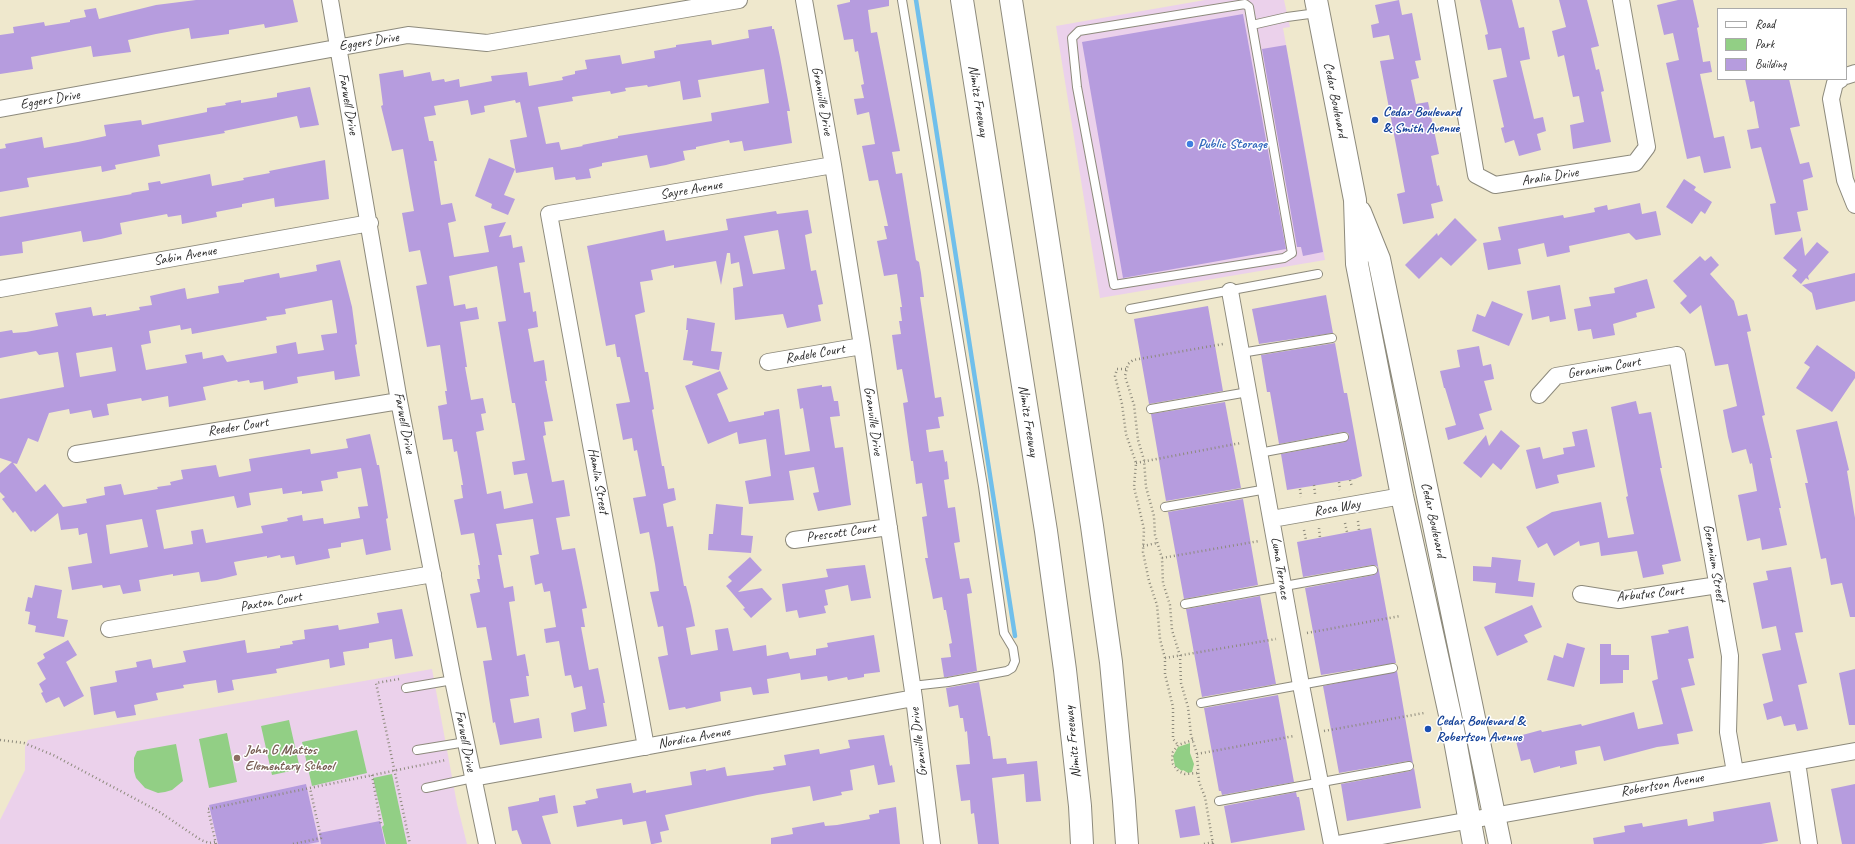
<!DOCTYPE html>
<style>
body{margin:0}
#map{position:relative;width:1855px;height:844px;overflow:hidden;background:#efe8cd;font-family:Caveat,sans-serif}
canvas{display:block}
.legend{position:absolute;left:1717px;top:8px;width:130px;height:72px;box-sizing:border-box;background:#fff;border:1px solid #aaa;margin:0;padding:5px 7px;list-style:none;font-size:12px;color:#2b2b2b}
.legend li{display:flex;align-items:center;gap:8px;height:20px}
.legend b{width:20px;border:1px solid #aaa}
</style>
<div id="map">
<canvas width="1855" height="844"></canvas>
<ul class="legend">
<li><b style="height:5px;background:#fff"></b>Road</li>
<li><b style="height:11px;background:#92cf85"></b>Park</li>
<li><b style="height:11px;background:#b69cde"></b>Building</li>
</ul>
</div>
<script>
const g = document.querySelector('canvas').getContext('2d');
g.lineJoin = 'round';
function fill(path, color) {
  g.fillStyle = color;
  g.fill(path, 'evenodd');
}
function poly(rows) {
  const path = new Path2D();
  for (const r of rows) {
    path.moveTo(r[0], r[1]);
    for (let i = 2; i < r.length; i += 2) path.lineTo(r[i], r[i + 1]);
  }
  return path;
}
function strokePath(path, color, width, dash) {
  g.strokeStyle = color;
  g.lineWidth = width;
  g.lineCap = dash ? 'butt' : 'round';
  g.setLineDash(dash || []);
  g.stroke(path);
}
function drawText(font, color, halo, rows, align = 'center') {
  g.font = font + ' Caveat,sans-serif';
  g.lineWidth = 3;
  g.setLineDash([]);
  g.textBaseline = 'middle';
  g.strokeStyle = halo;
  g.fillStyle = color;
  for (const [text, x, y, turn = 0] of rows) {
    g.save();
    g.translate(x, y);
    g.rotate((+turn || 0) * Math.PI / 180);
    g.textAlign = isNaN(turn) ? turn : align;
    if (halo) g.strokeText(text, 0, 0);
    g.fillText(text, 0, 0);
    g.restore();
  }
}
fill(poly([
 [1205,0,1284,0,1290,27,1283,28,1325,260,1100,298,1056,26],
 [432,669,457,804,467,844,0,844,0,820,25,770,25,747,28,740]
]), '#ebd1eb');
fill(poly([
 [289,720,300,769,272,775,261,726],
 [357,730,367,773,312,786,302,742],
 [227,733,237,782,209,788,199,739],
 [1190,743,1190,753,1194,764,1192,772,1188,773,1183,770,1182,771,1175,766,1173,756,1178,747],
 [176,744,183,781,172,790,165,792,158,793,145,788,136,778,134,771,134,758,137,751],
 [392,774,407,844,386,844,382,827,384,825,373,778]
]), '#92cf85');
strokePath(poly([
 [916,0,1015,636]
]), '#70bfeb', 4.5);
fill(poly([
 [196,0,293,0,298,22,265,28,264,24,229,30,229,34,191,39,189,28,156,34,128,40,131,52,93,57,91,46,31,57,33,69,0,74,0,35,14,33,13,27,44,22,45,26,70,22,70,20,86,17,84,10,96,8,99,19,156,5],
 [850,0,889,0,889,6,868,10,871,33,877,32,900,151,892,152,896,174,902,173,916,260,919,262,921,273,924,297,920,297,935,398,941,397,944,416,938,417,940,428,926,430,929,452,943,450,945,462,947,461,949,479,944,480,948,508,955,507,960,542,954,543,960,579,969,578,972,593,967,594,977,671,947,677,944,677,941,658,951,657,949,644,952,643,946,610,944,610,942,597,933,599,925,558,928,558,922,517,927,516,922,483,916,484,913,461,911,461,903,403,908,402,902,369,897,370,892,335,901,334,899,321,902,321,900,307,902,307,897,274,884,276,877,241,887,239,884,226,888,226,878,180,869,181,862,146,875,144,869,112,857,115,854,99,864,98,861,85,864,84,858,51,855,52,853,39,844,40,837,5,850,2],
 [1399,0,1402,15,1412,13,1421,60,1415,61,1419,78,1411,80,1416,104,1428,102,1439,154,1431,156,1437,186,1439,185,1443,201,1431,204,1434,218,1403,224,1397,194,1405,192,1380,61,1394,59,1389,35,1373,38,1371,25,1379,23,1375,5],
 [1480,0,1512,0,1519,28,1524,27,1530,59,1520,61,1534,119,1543,117,1546,131,1537,134,1541,150,1519,156,1514,140,1505,143,1501,128,1504,127,1493,80,1507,77,1501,48,1488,50,1485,35,1488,34],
 [1559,0,1587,0,1599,46,1591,48,1596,70,1599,69,1604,91,1601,92,1611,142,1573,149,1570,125,1584,122,1579,96,1573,97,1564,55,1558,57,1552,31,1566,27],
 [1678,0,1693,0,1699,27,1697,28,1703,62,1710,61,1712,72,1700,74,1714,138,1724,136,1731,168,1704,173,1700,156,1687,159,1666,63,1679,60,1673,33,1664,35,1657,5],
 [1243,14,1286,249,1123,278,1082,42],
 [772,26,772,29,774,29,780,57,790,111,787,111,792,143,744,151,742,141,730,143,729,140,696,147,696,149,683,151,685,160,666,165,650,168,647,155,602,163,602,166,589,169,591,178,576,180,575,177,555,180,553,167,516,173,510,140,527,137,520,102,516,103,515,100,484,106,485,112,471,115,468,100,434,106,436,115,424,117,429,141,433,141,437,161,434,161,441,205,452,203,456,221,448,223,454,257,489,252,484,226,506,222,499,237,511,235,513,248,522,246,525,262,519,263,524,293,530,292,533,312,536,311,538,327,528,329,534,362,544,360,547,381,545,381,553,421,544,422,546,435,543,436,552,482,564,480,570,516,556,518,562,550,575,548,587,608,582,609,585,627,581,627,589,670,598,668,605,703,603,703,607,726,574,732,571,713,586,709,582,686,574,688,571,675,565,676,559,641,546,643,544,629,556,627,550,591,544,592,542,583,535,585,530,556,539,554,533,519,496,524,502,555,498,555,504,588,513,586,515,601,509,602,517,656,525,654,529,676,526,676,529,696,510,699,514,723,539,718,542,738,500,745,495,722,493,723,483,661,492,660,486,627,477,628,470,594,480,592,477,579,480,579,478,565,480,565,474,533,461,535,454,500,463,498,461,485,463,485,457,451,454,452,452,439,443,440,438,406,447,404,445,391,447,391,445,378,440,345,427,347,416,286,427,284,420,250,409,252,402,213,414,211,409,183,403,149,392,151,381,106,383,105,379,74,403,70,404,77,430,72,432,81,444,79,445,82,459,79,460,87,492,81,491,76,527,72,529,86,563,80,562,77,575,74,575,71,587,69,585,60,620,55,622,64,655,58,654,51,676,47,676,45,711,40,712,45,749,38,748,30],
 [764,69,769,103,711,113,712,121,618,136,618,138,582,145,583,146,561,150,559,142,546,144,538,107,573,101,572,97,610,91,611,94,626,91,625,88,647,85,648,87,680,81,683,100,701,97,698,80],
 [497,266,506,321,498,322,512,403,515,403,525,460,512,462,514,475,527,473,533,503,504,509,501,491,487,494,476,432,484,430,481,414,486,413,483,398,471,400,465,367,467,367,460,322,479,319,477,307,466,309,465,304,454,306,449,276],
 [1286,45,1323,252,1303,256,1301,247,1297,247,1262,49],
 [1745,79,1789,79,1800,126,1790,128,1800,164,1809,162,1813,177,1803,180,1808,210,1797,212,1801,231,1775,235,1770,204,1776,203,1761,147,1751,149,1747,130,1759,128,1754,101,1750,102],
 [310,87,319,125,300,128,297,116,224,131,225,133,158,145,160,156,115,165,116,169,102,172,101,166,27,178,29,187,0,192,0,149,6,148,5,144,42,137,44,148,78,142,106,136,104,125,141,120,142,125,207,112,207,108,226,105,225,103,241,100,241,103,277,97,277,93],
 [489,158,515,169,504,195,515,199,508,215,491,208,492,204,475,196],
 [325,160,329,199,275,207,274,198,242,204,242,207,216,212,217,217,182,224,181,215,168,217,167,214,120,223,122,234,101,239,83,242,81,231,22,242,23,253,0,256,0,217,132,194,131,193,149,190,148,183,160,181,161,184,210,174,212,186,244,180,243,178,270,173,269,171],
 [1684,179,1696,187,1694,190,1712,202,1705,214,1701,211,1692,224,1666,207],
 [1640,203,1642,214,1656,211,1661,235,1636,240,1629,233,1569,246,1570,252,1547,257,1544,243,1518,249,1521,264,1488,270,1483,243,1501,240,1498,227,1563,215,1564,218,1595,212,1594,208,1607,205,1608,210],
 [808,210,812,233,805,235,811,271,816,270,823,304,818,305,821,321,787,328,783,314,735,320,733,288,743,286,739,262,731,264,730,253,727,253,721,285,716,261,674,268,674,265,651,270,653,280,640,282,645,312,635,315,645,372,648,372,654,409,652,410,662,466,664,466,668,489,674,488,676,500,663,504,667,527,673,526,684,586,686,586,691,606,695,626,686,628,691,655,718,650,715,630,728,628,733,651,766,645,767,656,788,652,790,659,816,655,816,649,828,647,827,643,874,635,880,672,864,674,864,677,848,680,847,677,828,681,827,676,801,680,800,673,767,679,769,693,753,695,751,687,720,692,721,701,686,709,685,707,669,710,658,657,668,655,663,626,658,627,650,592,659,591,655,564,649,532,640,534,633,498,646,496,637,450,634,451,632,438,623,440,616,404,630,402,620,357,617,357,615,344,606,346,587,246,664,230,666,241,728,230,726,219,776,211,777,214],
 [778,230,785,269,753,274,744,236],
 [1455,218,1477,240,1451,266,1441,257,1419,279,1405,265,1437,233,1438,236],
 [1802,237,1805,256,1817,242,1829,252,1808,276,1809,280,1806,278,1801,284,1792,276,1797,270,1783,258],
 [1700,256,1705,261,1711,256,1719,265,1710,274,1734,301,1738,316,1747,314,1751,331,1747,332,1765,415,1762,416,1772,458,1770,458,1781,508,1779,508,1787,545,1762,550,1760,538,1747,541,1738,495,1757,491,1752,463,1750,464,1746,449,1732,453,1728,437,1723,410,1737,406,1728,364,1715,366,1701,305,1690,314,1680,303,1687,296,1673,281],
 [340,260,352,307,357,344,355,345,360,376,335,380,334,371,297,377,298,383,264,390,263,381,250,383,249,380,238,382,237,380,203,387,206,400,169,407,168,396,142,401,141,398,107,404,109,415,93,418,91,410,70,414,69,409,49,413,38,442,28,438,17,464,13,463,36,492,45,484,63,507,87,503,86,499,105,495,104,487,121,484,124,495,158,489,157,487,171,485,170,482,183,479,181,470,216,465,219,477,251,471,249,459,310,449,311,454,348,448,346,439,370,434,377,465,379,465,388,518,386,519,391,550,366,555,363,539,341,543,341,547,328,549,330,558,296,565,294,556,281,558,280,555,267,558,267,556,234,562,237,575,217,580,201,582,199,572,173,576,173,574,139,580,141,591,123,594,120,585,103,588,102,585,72,590,68,567,92,563,87,533,79,535,78,528,61,530,58,513,35,532,33,530,31,532,15,511,13,513,2,499,5,497,0,492,0,473,12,462,0,458,0,399,64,387,58,352,39,355,36,351,0,358,0,332,12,330,13,333,26,332,58,326,55,313,91,307,93,316,106,314,106,316,140,310,139,307,152,305,150,296,185,288,187,299,219,293,218,286,244,282,244,280,279,273,280,278,317,271,316,265],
 [332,300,337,331,337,333,321,335,324,350,298,354,296,342,276,346,277,353,227,362,223,355,203,359,202,352,185,355,187,363,146,370,141,345,151,343,149,331,180,325,181,330,191,328,192,334,267,320,266,317,286,314,285,309],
 [112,347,116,371,80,377,76,353],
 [361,468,368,506,358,507,360,518,324,524,323,518,303,521,302,515,287,518,288,521,261,526,263,533,206,543,203,529,191,531,193,544,164,549,156,510,234,496,237,508,251,505,249,493,282,488,283,494,302,491,302,494,323,491,321,481,338,478,337,472],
 [142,519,148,547,110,554,106,525],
 [1855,273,1855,301,1816,310,1812,293,1802,285],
 [1647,279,1655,308,1636,313,1637,317,1613,324,1615,335,1593,339,1591,329,1578,331,1574,309,1591,306,1589,297,1615,293,1614,288],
 [1560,285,1566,319,1550,322,1549,316,1532,320,1527,291],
 [1326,295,1333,333,1259,344,1252,309],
 [1492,301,1523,314,1509,346,1472,331,1477,314,1485,317],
 [1208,306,1223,391,1149,404,1134,319],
 [687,318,715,323,711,351,722,352,719,370,692,365,693,361,683,360,688,330,686,330],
 [1335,343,1344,393,1347,393,1362,476,1355,479,1287,490,1281,454,1345,442,1349,436,1348,433,1343,432,1279,444,1270,392,1267,392,1261,355],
 [1817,345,1855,372,1855,378,1832,412,1796,388,1810,367,1804,363],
 [1479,346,1483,366,1491,364,1494,379,1484,381,1492,410,1479,414,1484,429,1448,440,1445,428,1456,425,1445,388,1444,388,1440,371,1460,367,1457,350],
 [720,371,728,389,717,394,729,422,764,415,764,412,779,409,785,455,810,451,803,408,800,409,797,389,822,385,822,387,831,386,834,401,838,401,840,416,830,417,835,448,843,447,851,505,818,511,813,493,819,492,814,467,789,471,794,500,749,504,745,481,771,476,766,439,739,444,737,432,708,444,685,386],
 [1636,401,1639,414,1651,412,1662,468,1660,468,1681,561,1662,565,1664,574,1643,578,1637,551,1601,556,1599,542,1580,546,1579,541,1554,556,1547,543,1538,548,1526,527,1552,512,1601,502,1608,538,1634,534,1626,497,1628,496,1611,407],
 [1225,402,1241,488,1166,501,1151,414],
 [1837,421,1849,470,1847,471,1855,518,1855,617,1850,617,1842,583,1831,585,1826,558,1821,559,1805,483,1808,483,1796,430],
 [1587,429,1595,467,1557,475,1559,483,1536,489,1526,450,1540,447,1543,459,1564,454,1563,448,1575,446,1572,432],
 [1501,430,1520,446,1501,470,1493,463,1481,478,1463,463,1486,435,1489,446],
 [1243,499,1258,585,1184,599,1168,512],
 [716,504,743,507,741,535,753,536,751,553,708,550,709,534,713,534],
 [1371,528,1396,663,1321,675,1305,588,1374,575,1378,569,1377,566,1372,565,1303,577,1297,542],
 [750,557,762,570,738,592,762,588,772,599,751,618,743,609,745,608,726,586,732,581,728,577],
 [1492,557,1521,560,1518,581,1535,583,1533,597,1495,593,1496,583,1473,581,1473,566,1491,567],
 [865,565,871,598,851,601,848,585,825,590,828,605,824,606,826,613,799,618,797,610,786,612,782,584,828,577,826,569],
 [1791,567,1803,632,1795,633,1807,683,1798,685,1808,729,1797,731,1795,724,1784,726,1781,716,1767,720,1763,704,1773,701,1762,654,1781,650,1776,626,1762,629,1753,583,1768,580,1766,571],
 [35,585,62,590,57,618,68,620,64,637,35,632,36,626,28,624,30,612,25,611,28,597,32,598],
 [1260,596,1276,684,1202,697,1186,609],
 [1532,605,1542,627,1524,635,1528,642,1497,656,1484,627],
 [402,609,413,656,395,659,392,639,369,643,369,648,343,652,345,665,330,668,329,659,276,669,277,673,232,680,234,690,218,693,216,680,183,685,184,688,156,693,158,700,134,705,136,715,117,718,115,711,94,715,90,687,117,682,115,671,137,667,136,662,151,659,153,668,186,662,183,651,245,640,247,653,280,648,280,646,293,644,292,641,305,639,304,630,338,625,339,630,379,623,377,613],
 [1688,626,1694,658,1688,659,1695,685,1681,688,1693,731,1677,734,1679,744,1657,747,1604,761,1600,746,1575,751,1577,764,1560,768,1560,766,1534,773,1530,759,1521,761,1515,737,1541,730,1542,732,1581,724,1582,726,1634,712,1638,729,1663,724,1652,681,1658,679,1651,636,1669,633,1668,630],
 [68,640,77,655,66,662,84,696,64,707,59,697,46,703,41,693,43,692,39,684,46,679,37,663,45,658,43,654],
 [1567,643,1585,648,1574,687,1547,680,1554,655,1563,658],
 [1600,644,1611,644,1611,655,1629,655,1629,670,1623,670,1623,683,1600,684],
 [1855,669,1855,725,1849,725,1839,673],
 [1397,671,1413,763,1408,761,1339,773,1323,686],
 [979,682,988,736,990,736,993,759,1006,758,1007,764,1037,761,1041,801,1026,802,1024,774,992,778,999,844,978,844,974,813,971,814,970,800,961,801,956,765,970,764,967,731,965,732,963,718,960,718,958,705,949,707,946,688],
 [1278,695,1294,782,1222,795,1221,791,1219,791,1204,708],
 [884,735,890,766,892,765,895,782,878,785,874,765,850,770,853,790,841,792,842,795,813,801,810,786,757,795,665,815,669,830,660,832,662,842,653,844,651,844,646,821,623,825,622,819,577,827,573,806,586,804,585,801,598,798,596,789,631,783,633,793,646,790,646,793,692,785,690,772,706,769,706,771,725,767,727,776,774,770,773,767,786,765,784,755,819,749,820,754,850,748,848,740],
 [1414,768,1421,808,1347,821,1341,784,1410,771],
 [306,784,319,842,308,844,218,844,209,805],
 [1855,784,1855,844,1842,844,1831,789],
 [1296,792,1297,797,1299,797,1305,830,1231,843,1224,806],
 [555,795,558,813,542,816,551,844,522,844,517,830,512,831,508,807,539,801,539,798],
 [1770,802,1778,841,1761,844,1594,844,1593,838,1625,832,1624,826,1642,823,1643,827,1687,819,1688,826,1714,821,1713,812],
 [1195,806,1200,835,1180,838,1175,810],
 [896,807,900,844,771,844,771,838,793,834,792,828,824,822,825,826,837,825,870,819,869,815,879,813,879,810],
 [380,821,385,844,321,844,319,833]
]), '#b69cde');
const service = poly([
 [902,0,983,486,1004,633,1013,648,1015,661,1012,668,1007,671,948,682,912,686],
 [1252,25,1249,7,1245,4,1079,31,1072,38,1077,87,1114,285,1284,258,1292,253,1252,25,1287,17,1317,13],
 [1130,309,1318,274],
 [1241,353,1332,338],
 [1151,409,1248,392],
 [1259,453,1344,437],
 [1165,507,1267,489],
 [1185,604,1373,570],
 [406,688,453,680],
 [1201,703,1393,668],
 [417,750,466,742],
 [426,788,473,778],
 [1219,801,1409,766]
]);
const minor = poly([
 [330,0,399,401,453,680,487,844],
 [804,0,833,165,862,346,914,698,932,844],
 [1446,0,1476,175,1495,185,1635,163,1647,147,1621,0],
 [1846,76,1855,73],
 [1841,79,1835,83,1831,99,1845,180,1855,205],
 [0,109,408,35,487,43,739,0],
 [0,289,370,223],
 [1230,291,1301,685,1332,844],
 [768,362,862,346],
 [1539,395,1556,376,1677,355,1730,656,1728,732,1735,772],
 [76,454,399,401],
 [1272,519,1402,496],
 [794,540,889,527],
 [1581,594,1619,600,1718,585],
 [109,629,433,574],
 [646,747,549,214,833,165],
 [1797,762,1809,844],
 [473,778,914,698],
 [1337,844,1855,751]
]);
const secondary = poly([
 [1316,0,1355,200,1357,264,1402,496,1452,724,1474,844],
 [1360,212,1379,259,1500,844]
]);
const motorway = poly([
 [962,0,1046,531,1065,670,1080,806,1082,844],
 [1011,0,1092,526,1111,662,1124,801,1127,844]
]);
strokePath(service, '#8d8a7c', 10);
strokePath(minor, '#8d8a7c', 18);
strokePath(secondary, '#8d8a7c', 24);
strokePath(motorway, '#8d8a7c', 24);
strokePath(poly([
 [1126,369,1117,369,1115,376,1122,404,1126,434,1136,463,1134,487,1144,529,1143,552,1149,581,1157,605,1160,639,1165,658,1165,674,1173,707,1173,739,1178,745],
 [1136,463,1241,443],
 [1350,480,1352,487],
 [1339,482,1340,490],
 [1314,485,1315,494],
 [1300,489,1301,497],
 [1358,521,1359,530],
 [1345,523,1347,532],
 [1319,528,1320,538],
 [1304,530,1306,540],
 [1143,546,1157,543],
 [1162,558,1259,541],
 [1307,633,1400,616],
 [1165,658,1276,639],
 [399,679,376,683,410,844],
 [1324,731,1424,713],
 [0,740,24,743,53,755,158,811,201,840,209,843,215,842],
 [1193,740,1178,745,1173,752,1172,759,1173,764,1178,771,1185,774,1198,773],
 [1197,754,1294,736],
 [372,775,381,825],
 [216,844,208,809,446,760],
 [293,844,321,838,310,788],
 [1204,844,1213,842],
 [1213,844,1205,797,1199,782,1197,754,1191,735,1188,707,1181,683,1180,656,1172,630,1170,605,1163,583,1162,558,1155,535,1154,516,1146,487,1144,460,1138,440,1134,405,1125,376,1128,364,1133,360,1223,344]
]), '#8d8a7c', 2.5, [1, 3]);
strokePath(service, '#fff', 8);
strokePath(minor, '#fff', 16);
strokePath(secondary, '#fff', 22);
strokePath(motorway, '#fff', 22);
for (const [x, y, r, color] of [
 [1375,120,4,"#1a4fb4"],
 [1190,144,4,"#3f7fe0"],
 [1428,729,4,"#1a4fb4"],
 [237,758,4,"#8d6e63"]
]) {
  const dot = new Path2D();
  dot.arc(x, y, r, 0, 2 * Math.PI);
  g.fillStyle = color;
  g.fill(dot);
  strokePath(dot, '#fff', 1.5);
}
drawText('14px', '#2b2b2b', '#fff', [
 ["Eggers Drive",369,42,-9],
 ["Eggers Drive",50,100,-10],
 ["Cedar Boulevard",1335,100,79],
 ["Granville Drive",822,101,80],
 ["Nimitz Freeway",978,101,81],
 ["Farwell Drive",348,104,80],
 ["Aralia Drive",1550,177,-9],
 ["Sayre Avenue",691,190,-10],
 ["Sabin Avenue",185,256,-10],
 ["Radele Court",815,354,-10],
 ["Geranium Court",1604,368,-10],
 ["Granville Drive",873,421,82],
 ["Nimitz Freeway",1028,421,81],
 ["Farwell Drive",404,423,79],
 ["Reeder Court",238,427,-9],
 ["Hamlin Street",598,481,80],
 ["Rosa Way",1337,508,-10],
 ["Cedar Boulevard",1433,520,78],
 ["Prescott Court",841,533,-8],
 ["Geranium Street",1714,563,80],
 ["Luma Terrace",1280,568,81],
 ["Arbutus Court",1650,594,-6],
 ["Paxton Court",271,602,-10],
 ["Nordica Avenue",694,738,-10],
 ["Farwell Drive",465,741,79],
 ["Granville Drive",919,742,-97],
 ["Nimitz Freeway",1073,742,-96],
 ["Robertson Avenue",1662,785,-10]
]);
drawText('bold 14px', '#164399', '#fff', [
 ["Cedar Boulevard",1383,112],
 ["& Smith Avenue",1383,128],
 ["Cedar Boulevard &",1436,721],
 ["Robertson Avenue",1436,737]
], 'left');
drawText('bold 14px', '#366cbe', '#fff', [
 ["Public Storage",1198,144]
], 'left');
drawText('bold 14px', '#785e54', '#fff', [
 ["John G Mattos",245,750],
 ["Elementary School",245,766]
], 'left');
</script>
